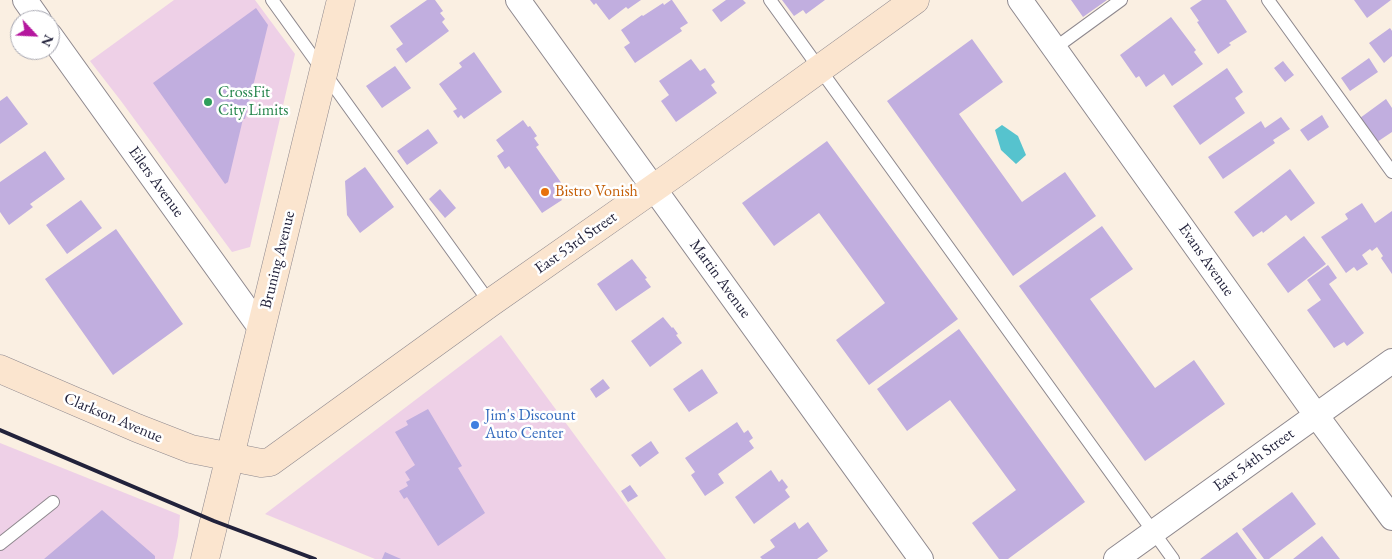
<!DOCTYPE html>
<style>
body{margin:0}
#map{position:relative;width:1392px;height:559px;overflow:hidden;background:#faefe2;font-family:"EB Garamond",serif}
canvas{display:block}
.north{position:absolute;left:10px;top:10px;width:50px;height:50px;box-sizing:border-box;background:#fff;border:1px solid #a7a7b1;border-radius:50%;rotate:115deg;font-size:14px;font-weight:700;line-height:20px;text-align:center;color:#22223b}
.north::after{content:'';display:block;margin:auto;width:18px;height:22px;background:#b5179e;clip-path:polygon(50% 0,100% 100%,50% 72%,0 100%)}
</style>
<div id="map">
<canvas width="1392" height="559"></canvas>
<div class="north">N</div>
</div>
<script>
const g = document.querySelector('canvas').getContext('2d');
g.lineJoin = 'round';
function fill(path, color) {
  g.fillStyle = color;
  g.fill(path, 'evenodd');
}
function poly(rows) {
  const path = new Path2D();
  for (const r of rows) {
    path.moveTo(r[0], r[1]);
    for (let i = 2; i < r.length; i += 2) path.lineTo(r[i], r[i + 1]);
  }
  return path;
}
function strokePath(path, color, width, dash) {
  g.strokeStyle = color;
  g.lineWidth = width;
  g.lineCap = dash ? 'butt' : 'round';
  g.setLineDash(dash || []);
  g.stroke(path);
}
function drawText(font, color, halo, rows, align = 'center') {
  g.font = font + ' "EB Garamond",serif';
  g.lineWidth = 5;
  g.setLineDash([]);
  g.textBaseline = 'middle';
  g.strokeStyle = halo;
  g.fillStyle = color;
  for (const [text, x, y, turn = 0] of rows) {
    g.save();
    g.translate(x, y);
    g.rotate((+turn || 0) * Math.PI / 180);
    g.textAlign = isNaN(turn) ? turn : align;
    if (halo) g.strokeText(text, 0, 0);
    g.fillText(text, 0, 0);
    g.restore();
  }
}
fill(poly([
 [174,0,255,0,295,54,250,247,232,252,121,101,90,61],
 [501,335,666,559,375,559,265,514],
 [0,443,180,515,178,536,173,559,0,559]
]), '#eed0e7');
fill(poly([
 [1002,125,1018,136,1026,155,1016,164,1001,150,995,130]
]), '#56c3ce');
fill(poly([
 [427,0,435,0,443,11,440,13,445,19,442,22,449,31,406,63,396,49,403,44,390,26],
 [590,0,641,0,628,9,626,7,609,20,596,3,594,5],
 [671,0,672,0,688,23,680,28,682,31,635,63,624,47,630,43,621,30,642,15,643,16,663,3,664,5],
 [726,0,743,0,746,3,721,22,712,10],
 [782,0,825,0,806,14,803,10,794,16],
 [1071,0,1107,0,1083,17],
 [1202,0,1226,0,1247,32,1229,43,1231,45,1218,54,1197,22,1199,21,1190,8],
 [1354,0,1391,0,1367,18],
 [256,8,268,25,245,119,243,119,228,182,225,184,153,83],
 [1171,17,1196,50,1194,52,1203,64,1172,86,1164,74,1146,87,1139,76,1136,78,1120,55],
 [1390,28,1392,31,1392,56,1384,63,1369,43],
 [972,39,1003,82,959,114,1022,202,1065,172,1096,216,1013,276,887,101],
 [474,52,502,92,464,119,461,115,458,118,453,111,457,109,439,84,462,67,459,63],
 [1369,58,1378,72,1350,91,1341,78],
 [691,59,700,71,705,68,715,82,711,85,717,93,676,122,661,101,669,95,659,81],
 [1283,61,1294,75,1285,82,1274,68],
 [395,66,411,88,382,108,366,86],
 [1227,68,1243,92,1235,98,1245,113,1200,145,1173,106],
 [7,96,28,124,0,144,0,101],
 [1386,99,1392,108,1392,132,1377,142,1360,118],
 [1322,115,1329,127,1308,141,1300,130],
 [1281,117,1290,129,1273,140,1275,143,1223,179,1208,157,1261,121,1265,128],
 [523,120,528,127,530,126,537,136,534,138,539,145,536,147,567,191,560,196,562,200,542,213,509,166,505,169,497,156,504,151,496,140],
 [428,129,438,143,407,165,397,151],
 [827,141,958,319,869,385,836,340,885,303,819,213,774,246,742,203],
 [45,151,65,179,30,204,33,207,9,225,0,212,0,182],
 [365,167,394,207,360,233,347,215,345,181],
 [1290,169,1315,203,1291,221,1286,215,1263,233,1262,231,1253,237,1234,212],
 [440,189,456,208,445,218,429,199],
 [81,200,102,228,67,254,46,225],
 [1362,203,1375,223,1392,211,1392,274,1381,258,1383,256,1377,247,1372,251,1370,249,1362,255,1368,264,1357,271,1354,267,1346,273,1321,237,1348,219,1345,214],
 [1102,226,1133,269,1090,299,1155,388,1194,360,1225,404,1145,461,1019,286],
 [116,229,183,324,113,375,45,279],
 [1304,236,1326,264,1288,293,1267,264],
 [632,259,647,278,645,279,651,287,616,311,597,284],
 [1328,265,1337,278,1329,284,1364,333,1347,346,1344,342,1334,348,1307,310,1321,300,1307,280],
 [663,317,672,328,673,327,678,334,676,335,682,343,650,367,631,341],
 [959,329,1085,502,1008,559,999,559,972,523,1016,490,950,400,907,431,877,389],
 [702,369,718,393,689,412,673,389],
 [603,379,610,388,596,398,590,389],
 [428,409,462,466,458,468,485,513,438,546,407,497,404,499,399,491,408,486,406,482,410,480,405,472,415,465,395,432,408,425,406,421],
 [737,422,744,433,748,430,753,438,749,441,754,448,718,474,724,483,705,496,691,475,695,472,685,458],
 [651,441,659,453,640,467,631,455],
 [771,470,779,482,782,479,788,487,785,490,790,497,754,524,735,497],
 [630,485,638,496,628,502,621,491],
 [1292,492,1316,524,1269,559,1264,559,1242,529],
 [102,510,155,556,155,559,44,559],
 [795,522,799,529,808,522,828,551,817,559,762,559,760,557,775,547,770,540],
 [1237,532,1257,559,1200,559],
 [1322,536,1340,559,1293,559],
 [385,552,401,559,382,559]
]), '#c1aedf');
const lane = poly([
 [272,0,490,303],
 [770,0,1173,559],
 [1268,0,1392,172],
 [1055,48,1121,0],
 [0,544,53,502]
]);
const street = poly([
 [25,0,39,20],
 [518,0,921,559],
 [1020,0,1316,415,1392,518],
 [50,35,261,329],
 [1116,559,1392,361]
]);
const secondary = poly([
 [0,369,137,428,191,449,261,463,270,462,490,303,674,174,915,0],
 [205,559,341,0]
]);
strokePath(lane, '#8e888e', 14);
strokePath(street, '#8e888e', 26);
strokePath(secondary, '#8e888e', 29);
strokePath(lane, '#fff', 12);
strokePath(street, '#fff', 24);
strokePath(secondary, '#fbe5cf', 28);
strokePath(poly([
 [0,430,214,521,315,559]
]), '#22223b', 4);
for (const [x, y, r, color] of [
 [208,102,5,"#2e9e5b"],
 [545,192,5,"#e8710a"],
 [475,425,5,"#3f7fe0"]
]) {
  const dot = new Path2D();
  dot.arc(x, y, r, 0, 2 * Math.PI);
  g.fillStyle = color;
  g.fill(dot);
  strokePath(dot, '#fff', 2);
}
drawText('16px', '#27864d', '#fff', [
 ["CrossFit",218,93],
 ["City Limits",218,111]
], 'left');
drawText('16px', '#22223b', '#fff', [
 ["Eilers Avenue",156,182,54],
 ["East 53rd Street",576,243,-35],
 ["Bruning Avenue",278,260,-76],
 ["Evans Avenue",1206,260,55],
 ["Martin Avenue",720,279,54],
 ["Clarkson Avenue",113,418,23],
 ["East 54th Street",1254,460,-36]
]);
drawText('16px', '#c56008', '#fff', [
 ["Bistro Vonish",555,192]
], 'left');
drawText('16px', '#366cbe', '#fff', [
 ["Jim's Discount",485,416],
 ["Auto Center",485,434]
], 'left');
</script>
